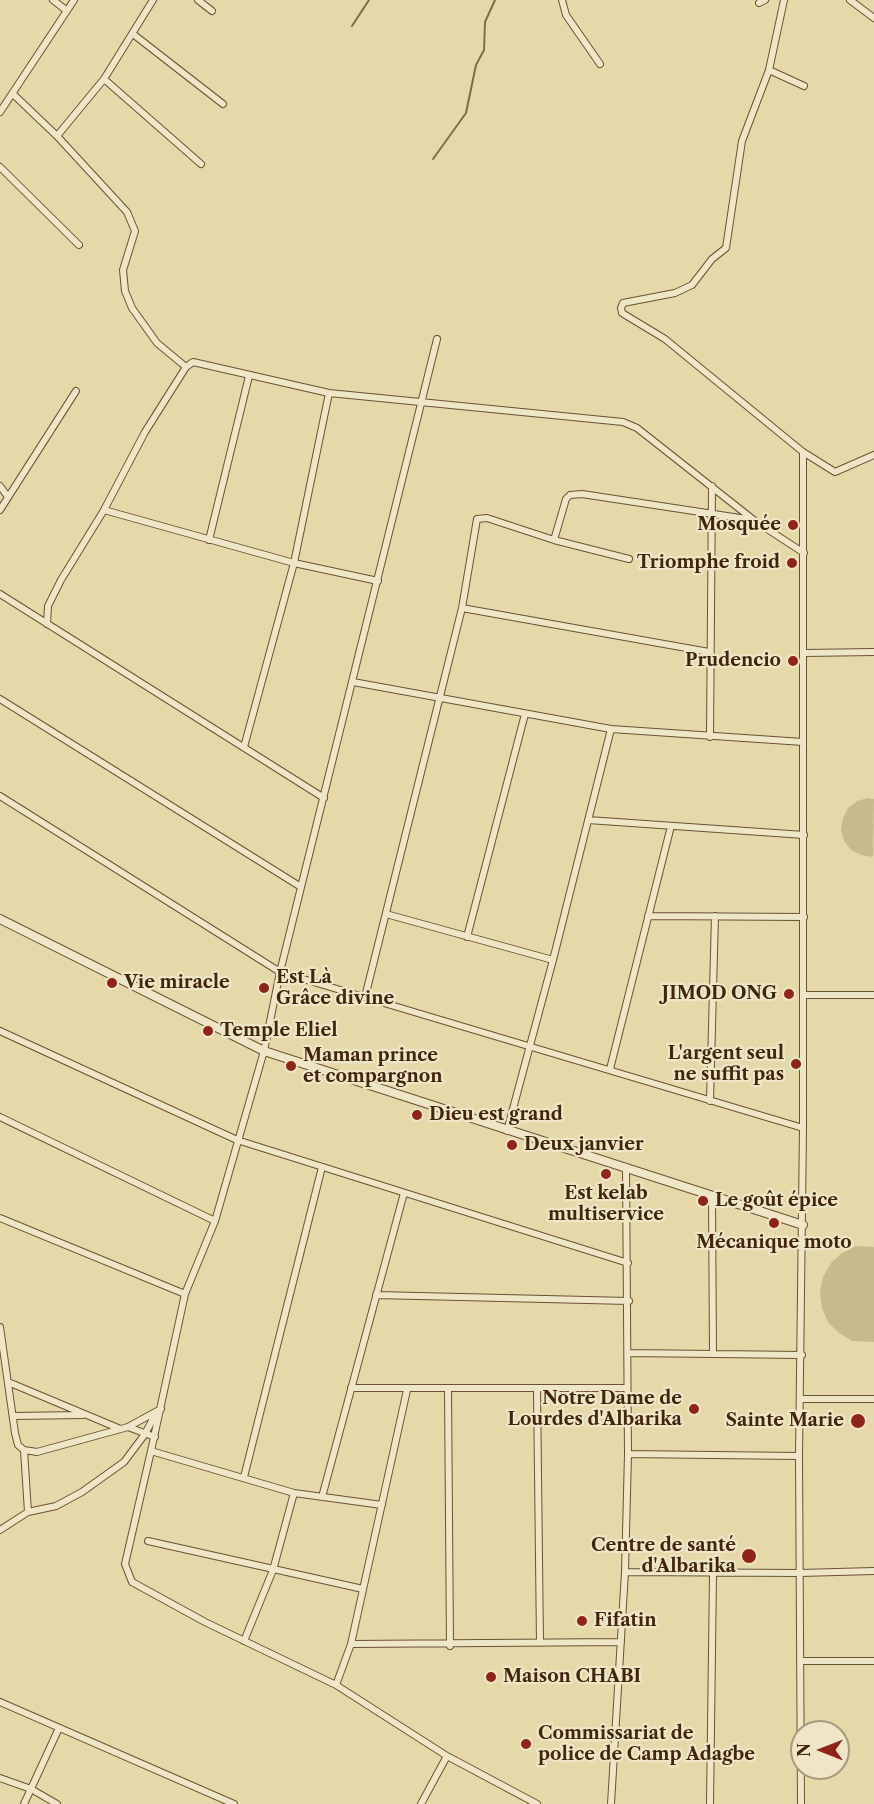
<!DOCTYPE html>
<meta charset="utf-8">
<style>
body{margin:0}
#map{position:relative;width:874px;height:1804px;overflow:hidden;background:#e5d8a9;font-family:"Libre Caslon Text",serif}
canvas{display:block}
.north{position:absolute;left:790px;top:1720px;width:60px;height:60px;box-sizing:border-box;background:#eee6c7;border:2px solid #a9997c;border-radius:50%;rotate:270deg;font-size:16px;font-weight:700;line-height:24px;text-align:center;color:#42260b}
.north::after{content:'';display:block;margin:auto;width:21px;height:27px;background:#8f2418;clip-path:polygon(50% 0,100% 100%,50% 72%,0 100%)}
</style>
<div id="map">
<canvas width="874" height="1804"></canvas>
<div class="north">N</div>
</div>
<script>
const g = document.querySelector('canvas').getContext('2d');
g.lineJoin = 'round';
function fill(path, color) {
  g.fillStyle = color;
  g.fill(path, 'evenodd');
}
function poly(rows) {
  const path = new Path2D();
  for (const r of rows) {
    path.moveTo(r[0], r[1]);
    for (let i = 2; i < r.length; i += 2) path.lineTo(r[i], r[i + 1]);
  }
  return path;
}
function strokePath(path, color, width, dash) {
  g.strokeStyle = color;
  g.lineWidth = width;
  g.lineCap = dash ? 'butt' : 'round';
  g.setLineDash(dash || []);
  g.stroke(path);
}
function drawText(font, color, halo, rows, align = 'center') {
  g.font = font + ' "Libre Caslon Text",serif';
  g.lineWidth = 4.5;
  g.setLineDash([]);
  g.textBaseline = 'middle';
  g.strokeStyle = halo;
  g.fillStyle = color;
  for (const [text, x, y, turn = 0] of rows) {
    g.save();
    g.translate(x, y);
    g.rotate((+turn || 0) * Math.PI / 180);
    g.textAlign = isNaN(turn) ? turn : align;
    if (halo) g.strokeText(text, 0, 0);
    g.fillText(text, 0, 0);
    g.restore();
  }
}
fill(poly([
 [868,798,874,799,873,857,861,855,851,850,844,841,841,830,843,818,848,808,857,801],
 [856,1246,874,1247,874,1342,852,1341,839,1333,828,1322,822,1308,820,1292,823,1277,831,1263,842,1253]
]), '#c9ba8e');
strokePath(poly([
 [352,26,369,0],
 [433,159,466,113,476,65,484,50,485,22,495,0]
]), '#836c49', 2);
const minor = poly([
 [53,0,66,10],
 [198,0,212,11],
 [562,0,566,15,600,64],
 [784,0,769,70,742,141,726,248,712,259,692,285,675,293,623,303,621,308,622,313,665,339,803,452,835,472,874,455],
 [850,0,874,18],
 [759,3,765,0],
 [133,34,223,104],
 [769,70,804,86],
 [104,79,201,164],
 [13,94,57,136,127,212,135,231,123,270,125,291,132,308,157,343,186,367],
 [0,112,74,0],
 [57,136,104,79,153,0],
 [0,167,79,245],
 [0,486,8,497],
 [0,510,76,391],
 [104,510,294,563,378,581],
 [209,540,249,376],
 [554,540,566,499,570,495,582,494,753,520],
 [0,594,324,798],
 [462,608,709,652],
 [47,624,48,606,61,580,104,510,145,432,186,367,193,362,329,393,623,422,637,428,755,521,804,553],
 [804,653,874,652],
 [353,682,611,729,803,742],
 [0,699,301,887],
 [710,737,712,486],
 [244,747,294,563,329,393],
 [0,796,280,972,803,1128],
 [588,820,804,835],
 [386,914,553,960,611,729],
 [648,916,804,917],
 [467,937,525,714],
 [804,995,874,995],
 [365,997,462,608,477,519,487,518,554,540,629,559],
 [0,1031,237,1140,628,1263],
 [610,1069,671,826],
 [710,1101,715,916],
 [0,1117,215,1221],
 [507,1131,553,960],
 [712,1197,713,1354],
 [0,1218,185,1294],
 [376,1295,629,1301],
 [0,1327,15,1433,18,1445,24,1450,37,1452,128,1427,161,1409],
 [628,1353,802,1355],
 [8,1382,118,1428],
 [351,1388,627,1388],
 [537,1389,540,1643],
 [407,1390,351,1644,621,1642],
 [448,1390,450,1646],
 [801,1399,874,1399],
 [13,1416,83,1415],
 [128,1427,155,1437],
 [24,1450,28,1512],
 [151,1451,125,1564,132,1582,205,1622,336,1685],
 [628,1454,799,1456],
 [244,1477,322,1167],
 [322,1497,404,1193],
 [382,1505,294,1493,151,1451,185,1294,215,1221,264,1051,280,972,437,339],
 [0,1530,28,1512,56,1506,82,1492,124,1462,145,1434,156,1413],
 [148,1541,363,1589],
 [625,1572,800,1573,874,1571],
 [244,1641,273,1570,294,1493],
 [351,1644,336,1685,447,1756],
 [800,1661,874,1661],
 [0,1702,234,1804],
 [0,1778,31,1789,57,1804],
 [24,1804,59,1728],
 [421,1804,447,1756,537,1804],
 [611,1804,625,1572,628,1454,626,1169],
 [710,1804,713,1574],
 [801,1804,799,1456,803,1128,803,452]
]);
const tertiary = poly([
 [0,919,264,1051,803,1225]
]);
strokePath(minor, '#6b5232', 8);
strokePath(tertiary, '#6b5232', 10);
strokePath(minor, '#eee6c7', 6);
strokePath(tertiary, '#eee6c7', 8);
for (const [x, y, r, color] of [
 [793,525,6,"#8f2418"],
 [792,563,6,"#8f2418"],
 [793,661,6,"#8f2418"],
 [112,983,6,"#8f2418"],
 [264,988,6,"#8f2418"],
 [789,994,6,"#8f2418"],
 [208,1031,6,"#8f2418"],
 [796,1064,6,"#8f2418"],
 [291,1066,6,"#8f2418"],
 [417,1115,6,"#8f2418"],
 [512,1145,6,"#8f2418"],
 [606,1174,6,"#8f2418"],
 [703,1201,6,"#8f2418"],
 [774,1223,6,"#8f2418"],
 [694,1409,6,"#8f2418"],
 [858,1421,8,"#8f2418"],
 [749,1556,8,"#8f2418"],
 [582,1621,6,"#8f2418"],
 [491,1677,6,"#8f2418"],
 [526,1744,6,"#8f2418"]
]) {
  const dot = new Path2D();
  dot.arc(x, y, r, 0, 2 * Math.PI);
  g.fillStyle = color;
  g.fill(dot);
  strokePath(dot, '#eee6c7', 2);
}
drawText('bold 18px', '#42260b', '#eee6c7', [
 ["Mosquée",781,525,"right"],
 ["Triomphe froid",780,563,"right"],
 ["Prudencio",781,661,"right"],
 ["Est Là",276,978],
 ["Grâce divine",276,999],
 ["Vie miracle",124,983],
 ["JIMOD ONG",777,994,"right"],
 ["Temple Eliel",220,1031],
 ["L'argent seul",784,1054,"right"],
 ["ne suffit pas",784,1075,"right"],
 ["Maman prince",303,1056],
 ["et compargnon",303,1077],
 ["Dieu est grand",429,1115],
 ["Deux janvier",524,1145],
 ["Est kelab",606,1194,"center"],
 ["multiservice",606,1215,"center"],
 ["Le goût épice",715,1201],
 ["Mécanique moto",774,1243,"center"],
 ["Notre Dame de",682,1399,"right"],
 ["Lourdes d'Albarika",682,1420,"right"],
 ["Sainte Marie",844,1421,"right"],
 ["Centre de santé",736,1546,"right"],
 ["d'Albarika",736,1567,"right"],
 ["Fifatin",594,1621],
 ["Maison CHABI",503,1677],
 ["Commissariat de",538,1734],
 ["police de Camp Adagbe",538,1755]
], 'left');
</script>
